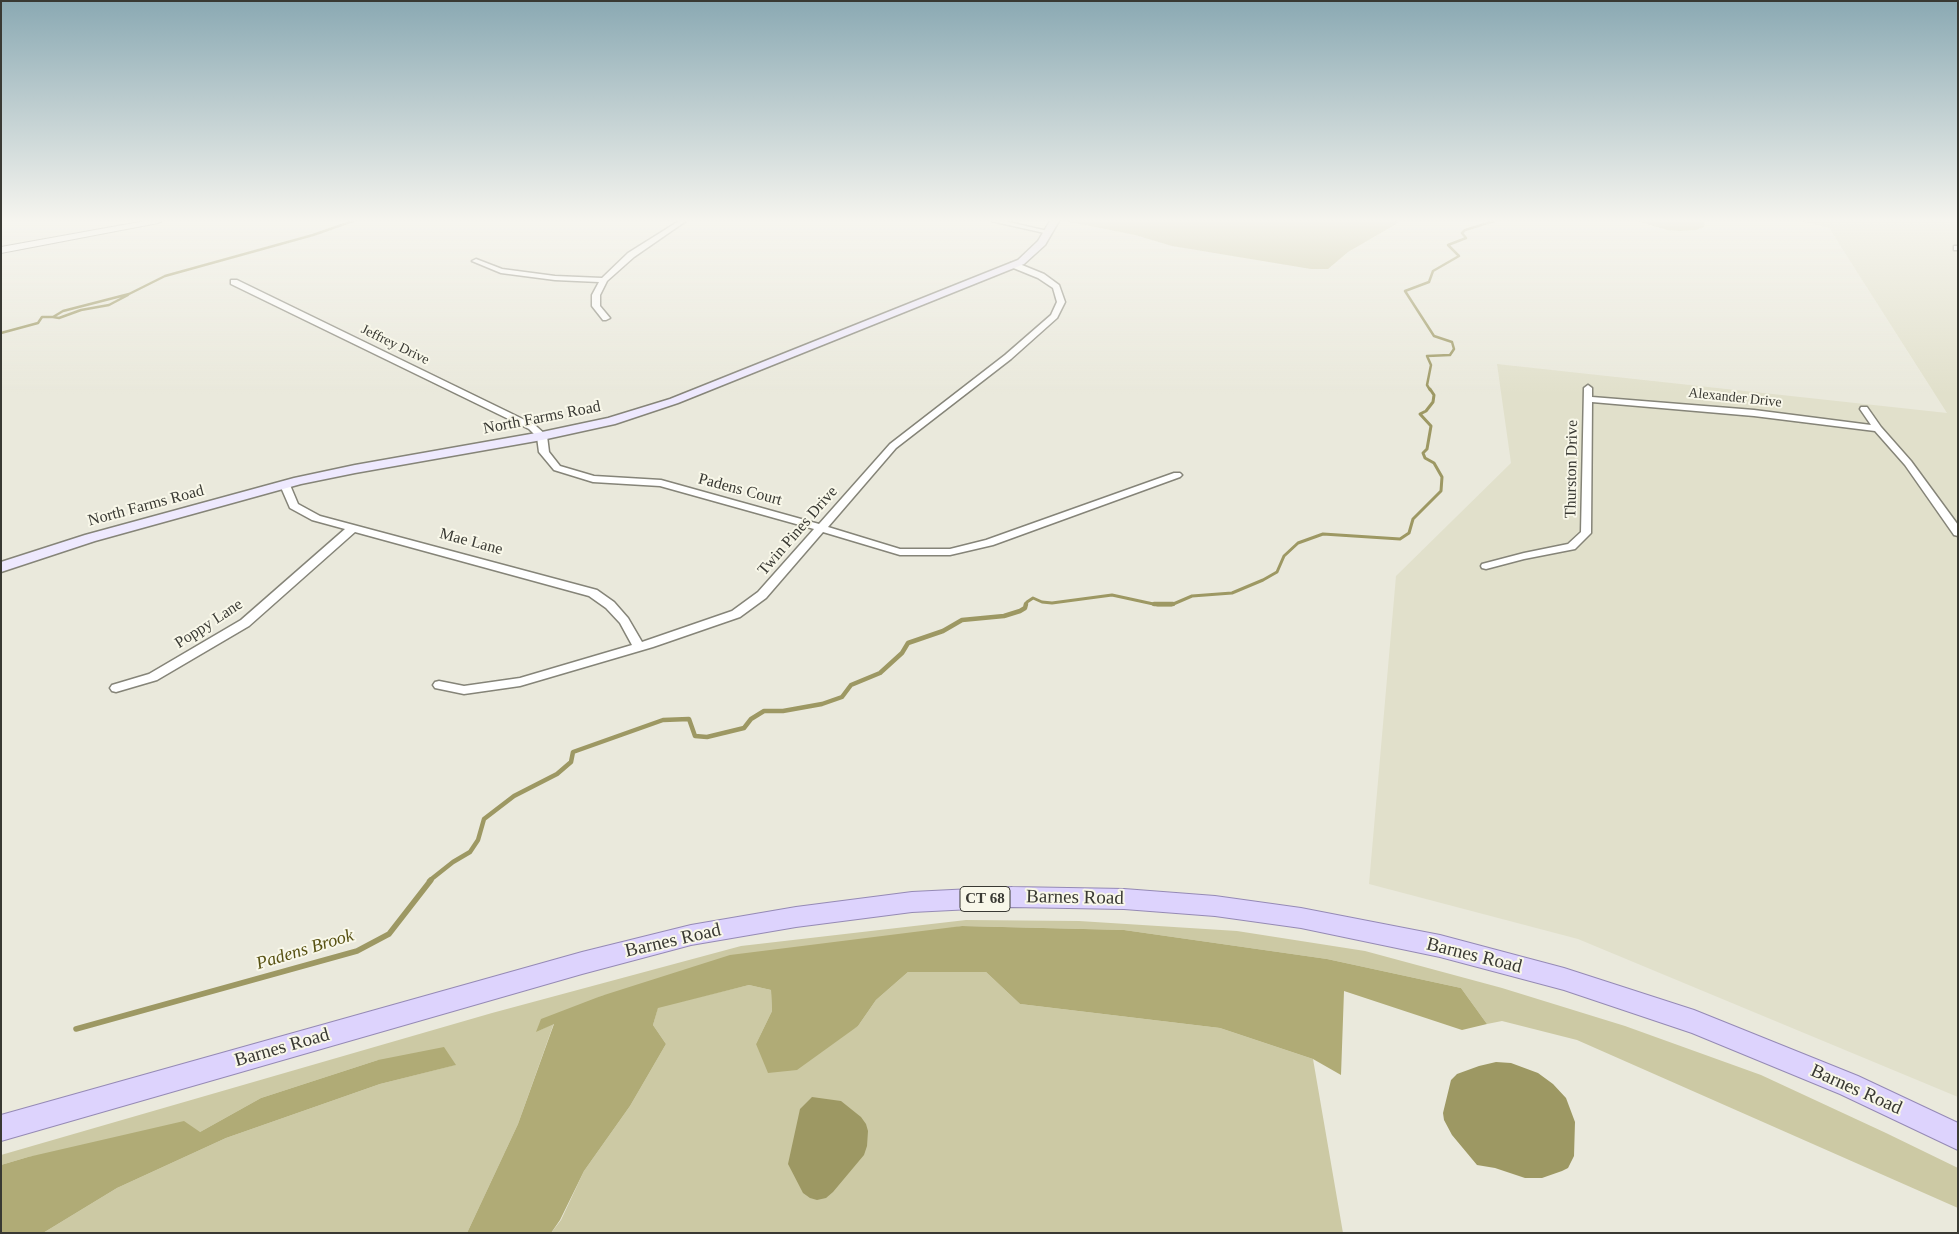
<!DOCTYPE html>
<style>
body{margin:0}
#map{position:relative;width:1959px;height:1234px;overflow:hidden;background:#eae9dc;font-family:Georgia,serif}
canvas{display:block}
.frame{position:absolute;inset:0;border:2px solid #393933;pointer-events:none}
</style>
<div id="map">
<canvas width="1959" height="1234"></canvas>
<div class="frame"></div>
</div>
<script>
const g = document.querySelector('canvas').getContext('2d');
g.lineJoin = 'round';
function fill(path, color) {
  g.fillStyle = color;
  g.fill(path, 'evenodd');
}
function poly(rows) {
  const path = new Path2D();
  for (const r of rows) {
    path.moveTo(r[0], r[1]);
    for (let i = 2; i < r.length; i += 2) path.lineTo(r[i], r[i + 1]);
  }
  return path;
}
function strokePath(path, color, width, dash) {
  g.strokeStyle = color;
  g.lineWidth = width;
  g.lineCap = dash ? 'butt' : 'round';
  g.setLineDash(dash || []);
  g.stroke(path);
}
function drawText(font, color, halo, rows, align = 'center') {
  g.font = font + ' Georgia,serif';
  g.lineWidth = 4;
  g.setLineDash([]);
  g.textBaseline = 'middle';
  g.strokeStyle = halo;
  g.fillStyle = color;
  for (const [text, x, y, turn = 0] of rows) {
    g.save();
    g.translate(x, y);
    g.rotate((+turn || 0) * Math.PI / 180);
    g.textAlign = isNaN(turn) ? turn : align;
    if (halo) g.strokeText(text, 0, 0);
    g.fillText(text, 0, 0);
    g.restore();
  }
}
fill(poly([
 [1801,221,1958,221,1958,1097,1578,939,1369,884,1396,576,1511,463,1497,364,1947,413,1829,228]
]), '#e1e0cb');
fill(poly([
 [1065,221,1395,221,1398,223,1348,252,1328,269,1311,269,1172,246,1135,235],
 [1637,221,1705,221,1704,227,1696,230,1682,231,1667,230],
 [966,920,1079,921,1237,931,1365,951,1502,988,1625,1026,1761,1075,1886,1133,1958,1168,1958,1208,1577,1040,1502,1021,1487,1024,1461,988,1327,959,1124,930,962,926,601,996,536,1032,554,1023,518,1124,467,1233,43,1233,117,1188,226,1138,380,1084,455,1065,378,1060,261,1098,200,1132,28,1157,1,1165,1,1155,492,1013,741,946],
 [908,972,986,972,1020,1004,1220,1028,1313,1059,1343,1233,551,1233,561,1220,584,1171,630,1106,666,1044,653,1025,658,1007,749,985,771,990,772,1011,756,1044,849,1031,858,1026,876,1000]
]), '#ccc9a4');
fill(poly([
 [962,926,1124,930,1327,959,1461,988,1487,1024,1462,1030,1344,991,1341,1075,1313,1059,1220,1028,1020,1004,986,972,908,972,876,1000,858,1026,797,1070,768,1073,756,1044,772,1011,771,990,749,985,658,1008,653,1025,666,1044,630,1106,584,1171,560,1220,551,1233,467,1233,518,1124,554,1024,536,1032,541,1019,601,996,730,955],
 [444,1047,456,1065,380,1084,226,1138,117,1188,43,1233,1,1233,1,1165,28,1157,184,1121,200,1132,261,1098,378,1060]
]), '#b0ab76');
fill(poly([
 [1496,1062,1511,1063,1538,1073,1553,1084,1566,1098,1575,1122,1574,1156,1568,1168,1562,1171,1542,1178,1525,1178,1495,1168,1477,1165,1452,1135,1444,1120,1443,1113,1451,1080,1457,1074,1479,1066],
 [812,1097,841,1101,861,1117,866,1124,868,1131,867,1146,864,1155,833,1192,826,1198,817,1200,810,1198,803,1193,788,1164,800,1109]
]), '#9d9863');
strokePath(poly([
 [53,317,59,318,81,310,109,305,128,295],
 [1,333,38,323,42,317,53,317,63,311,129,294,165,276,313,235,353,221],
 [1430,390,1427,385,1431,365,1427,356,1450,355,1454,349,1452,342,1434,336,1405,291,1429,282,1433,271,1459,256,1448,245,1466,238,1462,233,1465,230,1494,221]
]), '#9d9863', 2.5);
strokePath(poly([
 [1026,605,1027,602,1033,598,1042,602,1052,603,1112,595,1158,605,1171,605,1192,596,1232,593,1263,580,1277,572,1284,556,1298,543,1323,534,1400,539,1409,533,1413,519,1441,491,1442,477,1434,463,1425,458,1423,453,1427,449,1431,426,1420,414,1426,411,1433,402,1434,395,1430,389]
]), '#9d9863', 3);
strokePath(poly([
 [1154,604,1173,604],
 [429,881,453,862,470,852,478,840,484,819,514,796,557,774,571,762,573,752,663,720,689,719,695,736,707,737,744,728,751,719,764,711,783,711,822,704,842,697,851,685,880,673,902,653,908,643,943,631,962,620,1004,616,1020,611,1025,608,1026,604]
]), '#9d9863', 4.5);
strokePath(poly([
 [76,1029,357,951,389,934,431,880]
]), '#9d9863', 5.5);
const minor = poly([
 [679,221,686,221,634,257,607,281,600,295,600,306,610,318,606,320,603,320,592,306,592,295,599,282,555,280,501,273,472,261,476,259,502,269,555,276,602,278,628,253,679,221],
 [991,221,1004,221,1052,232,1049,234,991,221],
 [1954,246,1958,246,1958,250,1954,250,1954,246],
 [1011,263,1017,263,1044,274,1059,285,1065,302,1057,318,1011,359,896,448,828,527,900,549,950,549,986,540,1174,473,1180,473,1182,475,1180,477,993,545,950,555,900,555,823,532,766,598,740,617,653,647,520,686,464,694,435,688,433,685,435,682,439,681,464,686,520,678,632,645,620,623,606,608,589,596,355,532,249,626,157,680,116,692,112,691,110,688,112,685,149,674,241,620,345,529,312,520,290,508,280,485,285,482,290,485,298,504,320,516,597,590,614,602,628,618,642,642,732,611,758,592,814,529,660,486,593,482,554,470,539,452,537,437,529,429,231,284,231,280,237,280,535,425,547,436,549,452,560,466,594,476,661,480,819,524,890,444,1005,355,1051,315,1057,302,1053,288,1038,278,1011,267,1011,263],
 [1588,385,1592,388,1592,397,1754,410,1871,425,1860,409,1861,407,1867,407,1881,427,1911,461,1958,525,1958,536,1954,535,1905,465,1875,431,1754,416,1592,402,1591,533,1575,549,1524,559,1486,569,1482,568,1481,566,1482,564,1524,553,1568,544,1581,532,1584,388,1588,385]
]);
const tertiary = poly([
 [145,221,162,221,158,223,1,253,1,247,145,221]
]);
const secondary = poly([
 [1050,221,1059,221,1045,245,1024,264,678,403,615,424,542,440,355,473,301,484,95,541,1,572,1,562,85,535,294,478,355,465,542,432,608,418,670,399,1018,260,1038,241,1050,221]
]);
const primary = poly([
 [1012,887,1124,889,1215,896,1301,908,1440,935,1564,968,1694,1010,1858,1076,1958,1123,1958,1150,1840,1094,1692,1033,1564,990,1440,957,1301,928,1215,916,1124,909,1012,907,912,912,796,927,691,945,582,974,1,1141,1,1115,582,952,691,925,796,907,912,892,1012,887]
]);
strokePath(minor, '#858478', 3);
strokePath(tertiary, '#858478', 2);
strokePath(secondary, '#858478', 3);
strokePath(primary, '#958ab5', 2);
fill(minor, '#fff');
fill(tertiary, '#fff');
fill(secondary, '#eee9fe');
fill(primary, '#ddd3fd');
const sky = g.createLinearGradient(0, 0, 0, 394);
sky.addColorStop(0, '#8aa9b3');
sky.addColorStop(0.56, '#f6f5ef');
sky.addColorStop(1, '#f6f5ef00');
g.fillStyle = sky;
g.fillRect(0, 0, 1959, 394);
drawText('14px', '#393933', '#f8f7e9', [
 ["Jeffrey Drive",395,345,26],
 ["Alexander Drive",1735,398,6]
]);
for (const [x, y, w] of [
 [985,899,50]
]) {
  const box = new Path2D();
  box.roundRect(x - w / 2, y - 12.5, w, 25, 4);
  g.fillStyle = '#f8f7e9';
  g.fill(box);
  strokePath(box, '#393933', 1);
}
drawText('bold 15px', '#393933', null, [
 ["CT 68",985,899]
]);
drawText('16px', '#393933', '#f8f7e9', [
 ["North Farms Road",542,418,-11],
 ["Thurston Drive",1572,469,-89],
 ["Padens Court",740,490,15],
 ["North Farms Road",146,506,-15],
 ["Twin Pines Drive",798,531,-49],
 ["Mae Lane",471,542,15],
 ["Poppy Lane",209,624,-33]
]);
drawText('italic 18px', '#575112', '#f8f7e9', [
 ["Padens Brook",305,950,-17]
]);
drawText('19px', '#393933', '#f8f7e9', [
 ["Barnes Road",1075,898,1],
 ["Barnes Road",673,941,-13],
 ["Barnes Road",1474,956,14],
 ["Barnes Road",282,1048,-16],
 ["Barnes Road",1856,1090,24]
]);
</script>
